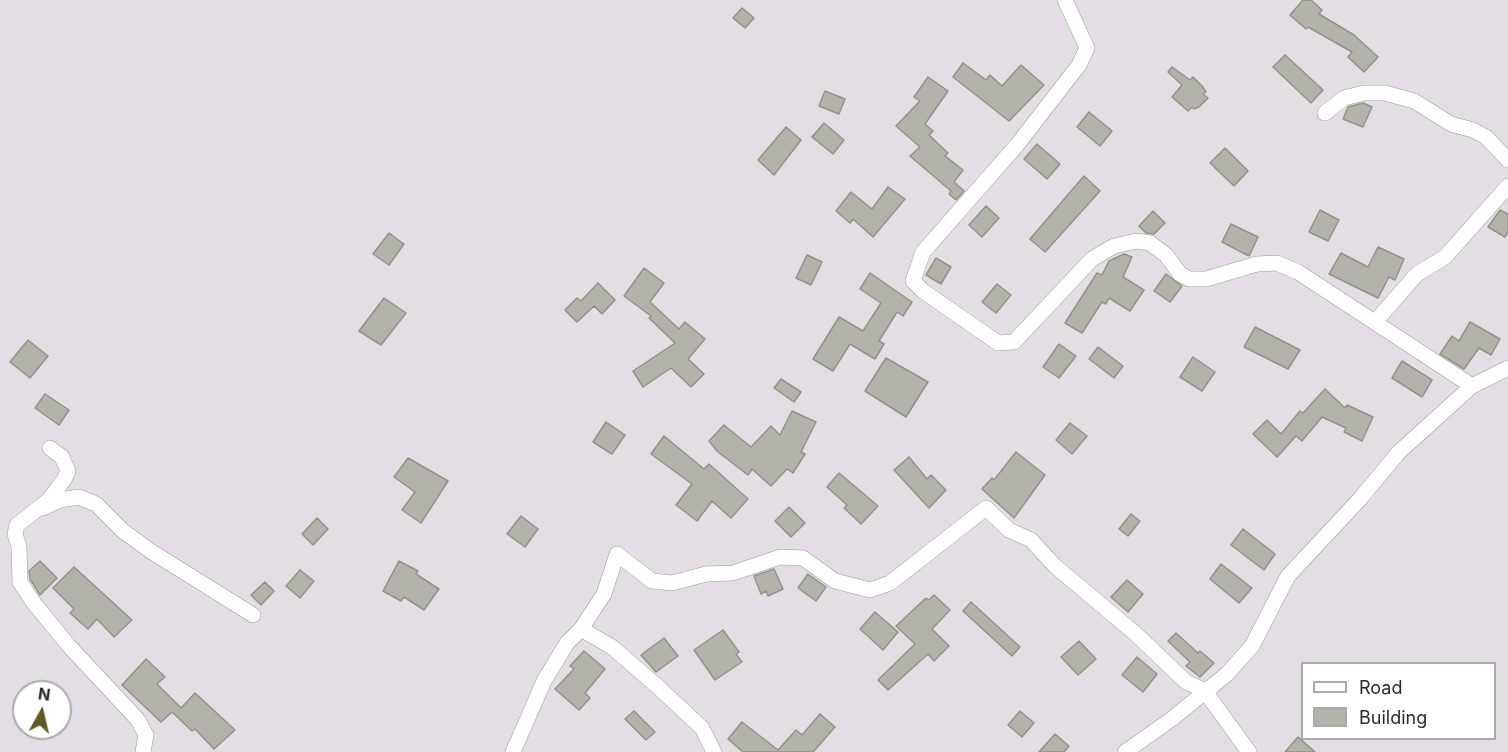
<!DOCTYPE html>
<style>
body{margin:0}
#map{position:relative;width:1508px;height:752px;overflow:hidden;background:#e3dee4;font-family:Inter,sans-serif}
canvas{display:block}
.legend{position:absolute;left:1301px;top:662px;width:195px;height:78px;box-sizing:border-box;background:#fff;border:2px solid #aaaaab;margin:0;padding:8px 10px;list-style:none;font-size:18px;color:#2b2a2c}
.legend li{display:flex;align-items:center;gap:12px;height:30px}
.legend b{width:30px;border:2px solid #aaaaab}
.north{position:absolute;left:12px;top:680px;width:60px;height:60px;box-sizing:border-box;background:#fff;border:2px solid #aaaaab;border-radius:50%;rotate:8deg;font-size:16px;font-weight:700;line-height:24px;text-align:center;color:#2b2a2c}
.north::after{content:'';display:block;margin:auto;width:21px;height:27px;background:#605a26;clip-path:polygon(50% 0,100% 100%,50% 72%,0 100%)}
</style>
<div id="map">
<canvas width="1508" height="752"></canvas>
<ul class="legend">
<li><b style="height:8px;background:#fff"></b>Road</li>
<li><b style="height:16px;background:#b3b3ac"></b>Building</li>
</ul>
<div class="north">N</div>
</div>
<script>
const g = document.querySelector('canvas').getContext('2d');
g.lineJoin = 'round';
function fill(path, color) {
  g.fillStyle = color;
  g.fill(path, 'evenodd');
}
function poly(rows) {
  const path = new Path2D();
  for (const r of rows) {
    path.moveTo(r[0], r[1]);
    for (let i = 2; i < r.length; i += 2) path.lineTo(r[i], r[i + 1]);
  }
  return path;
}
function strokePath(path, color, width, dash) {
  g.strokeStyle = color;
  g.lineWidth = width;
  g.lineCap = dash ? 'butt' : 'round';
  g.setLineDash(dash || []);
  g.stroke(path);
}
const building = poly([
 [1303,0,1311,0,1322,10,1319,14,1354,35,1378,57,1364,72,1348,57,1352,52,1308,27,1306,29,1290,15,1303,0],
 [742,8,754,18,745,28,733,18,742,8],
 [1285,55,1323,90,1311,103,1273,67,1285,55],
 [963,63,986,80,990,75,1002,86,1021,65,1044,85,1009,121,953,77,963,63],
 [1172,67,1190,80,1193,77,1202,86,1206,92,1203,94,1208,98,1199,107,1194,109,1192,107,1188,111,1172,97,1182,85,1168,72,1172,67],
 [928,77,948,91,925,124,933,131,929,135,948,153,945,156,963,170,954,182,964,191,956,200,949,194,951,191,910,156,920,147,896,126,920,101,914,97,928,77],
 [825,91,845,99,839,114,819,106,825,91],
 [1363,103,1372,107,1363,127,1343,119,1348,107,1363,103],
 [1089,112,1112,131,1100,146,1077,127,1089,112],
 [824,123,844,140,833,154,812,137,824,123],
 [786,127,801,140,774,175,758,160,786,127],
 [1037,144,1060,164,1047,179,1024,159,1037,144],
 [1225,148,1248,171,1234,186,1210,163,1225,148],
 [1084,176,1100,191,1045,252,1030,239,1084,176],
 [888,187,905,199,873,237,853,219,850,223,836,211,851,192,872,209,888,187],
 [986,206,999,218,982,237,969,225,986,206],
 [1320,210,1339,220,1328,241,1309,232,1320,210],
 [1500,210,1508,214,1508,232,1505,237,1488,227,1500,210],
 [1153,211,1165,223,1154,234,1146,233,1139,226,1153,211],
 [1231,224,1258,237,1249,256,1222,242,1231,224],
 [389,233,404,244,389,265,373,254,389,233],
 [1378,247,1404,259,1395,280,1389,277,1378,298,1329,274,1341,253,1368,267,1378,247],
 [1124,254,1132,257,1123,277,1144,290,1130,311,1109,298,1106,304,1102,302,1082,333,1065,323,1097,273,1102,275,1109,261,1124,254],
 [807,255,822,262,811,285,796,278,807,255],
 [936,258,951,267,941,284,926,275,936,258],
 [644,268,664,283,650,302,679,329,685,322,705,339,688,359,704,374,691,387,671,368,643,387,633,371,675,343,649,318,651,316,624,296,644,268],
 [870,273,912,302,903,316,897,312,879,341,884,344,875,359,850,344,833,371,813,359,839,317,863,331,881,303,860,289,870,273],
 [1166,274,1182,286,1170,302,1154,291,1166,274],
 [598,283,615,300,602,314,594,306,577,322,565,310,577,298,581,301,598,283],
 [997,284,1011,295,996,313,982,302,997,284],
 [384,298,406,313,381,345,359,331,384,298],
 [1470,322,1500,339,1491,355,1479,348,1464,369,1440,354,1452,336,1459,341,1470,322],
 [1255,327,1300,350,1288,369,1244,347,1255,327],
 [28,340,48,356,30,378,10,362,28,340],
 [1059,344,1076,356,1059,378,1043,367,1059,344],
 [1098,347,1123,366,1114,378,1089,359,1098,347],
 [1193,357,1215,372,1202,391,1180,377,1193,357],
 [886,358,928,382,906,417,865,391,886,358],
 [1402,361,1432,380,1422,397,1392,378,1402,361],
 [781,379,801,392,794,402,774,388,781,379],
 [1325,389,1345,408,1347,405,1373,417,1362,441,1344,432,1346,428,1322,417,1302,441,1296,436,1277,457,1253,434,1267,420,1281,434,1300,411,1303,413,1325,389],
 [45,394,69,410,59,425,35,408,45,394],
 [792,411,816,422,801,452,805,454,793,473,787,469,771,486,752,469,748,475,718,452,709,441,724,425,751,447,771,426,780,435,792,411],
 [606,422,625,435,612,454,593,442,606,422],
 [1070,423,1087,436,1072,454,1056,440,1070,423],
 [664,436,704,469,709,464,748,499,731,518,712,501,697,521,676,505,692,484,651,454,664,436],
 [1016,452,1045,475,1014,518,982,489,992,478,994,480,1016,452],
 [909,457,927,479,931,475,946,490,929,508,894,470,909,457],
 [408,458,448,481,421,523,402,510,415,492,394,477,408,458],
 [839,473,878,506,861,524,844,508,847,505,827,487,839,473],
 [789,507,805,523,791,537,775,521,789,507],
 [1131,514,1140,521,1128,536,1119,529,1131,514],
 [521,516,538,529,525,547,507,534,521,516],
 [317,518,328,529,313,545,302,534,317,518],
 [1243,529,1275,554,1264,570,1231,545,1243,529],
 [40,561,57,578,40,595,30,579,29,571,40,561],
 [399,561,418,571,416,574,439,589,424,610,404,597,401,601,383,591,399,561],
 [1221,564,1252,588,1239,603,1210,579,1221,564],
 [74,567,132,620,114,637,97,619,88,629,70,613,74,609,53,588,74,567],
 [774,569,783,589,768,596,766,591,761,594,754,576,774,569],
 [300,570,314,581,300,598,286,586,300,570],
 [808,574,826,587,816,601,798,588,808,574],
 [1127,580,1143,594,1128,612,1111,597,1127,580],
 [265,582,274,591,261,605,251,595,265,582],
 [934,595,950,610,932,629,949,646,934,661,928,654,888,690,878,680,915,644,896,626,926,598,929,600,934,595],
 [971,602,1020,647,1012,656,963,611,971,602],
 [875,612,898,632,883,650,860,629,875,612],
 [723,630,739,652,736,654,742,662,715,680,694,650,723,630],
 [1176,633,1198,653,1200,651,1214,663,1200,677,1186,666,1190,662,1168,641,1176,633],
 [664,638,678,656,656,672,641,655,664,638],
 [1079,641,1096,659,1078,675,1061,657,1079,641],
 [584,651,605,669,585,693,590,698,579,710,555,689,574,669,570,666,584,651],
 [1137,657,1157,674,1143,692,1122,675,1137,657],
 [146,659,165,677,157,684,181,708,195,693,235,730,214,749,195,729,192,731,172,712,161,722,122,685,146,659],
 [634,711,655,732,646,740,625,719,634,711],
 [1020,711,1034,723,1022,737,1008,725,1020,711],
 [820,714,835,727,813,752,743,752,728,739,742,722,778,750,796,730,802,735,820,714],
 [1055,734,1069,746,1064,752,1039,752,1055,734],
 [1298,737,1315,752,1285,752,1298,737]
]);
fill(building, '#b3b3ac');
strokePath(building, '#92928b', 1.5);
const minor = poly([
 [1065,0,1087,48,1079,65,1017,145,923,252,913,281,923,291,998,343,1014,342,1092,259,1114,246,1136,241,1150,243,1166,255,1180,274,1189,279,1206,279,1257,264,1277,263,1298,272,1472,386],
 [1325,113,1344,98,1364,93,1385,93,1414,101,1451,124,1473,130,1486,137,1508,160],
 [1375,322,1417,274,1445,257,1508,186],
 [50,448,62,457,68,471,65,478,49,500,17,525,15,534,19,547,20,582,33,602,69,646,138,720,146,735,143,752],
 [43,508,60,500,79,497,96,504,123,531,152,552,253,615],
 [581,629,612,647,657,686,702,728,714,752],
 [513,752,544,681,567,643,581,629,604,594,617,554,652,581,672,583,706,574,733,573,780,557,803,558,835,581,870,590,890,583,986,508,1009,530,1031,540,1055,566,1137,635,1186,682,1204,690,1249,752],
 [1125,752,1173,718,1227,674,1252,646,1288,576,1359,500,1399,452,1472,386,1508,368]
]);
strokePath(minor, '#9d989d', 16);
strokePath(minor, '#fff', 15);
</script>
